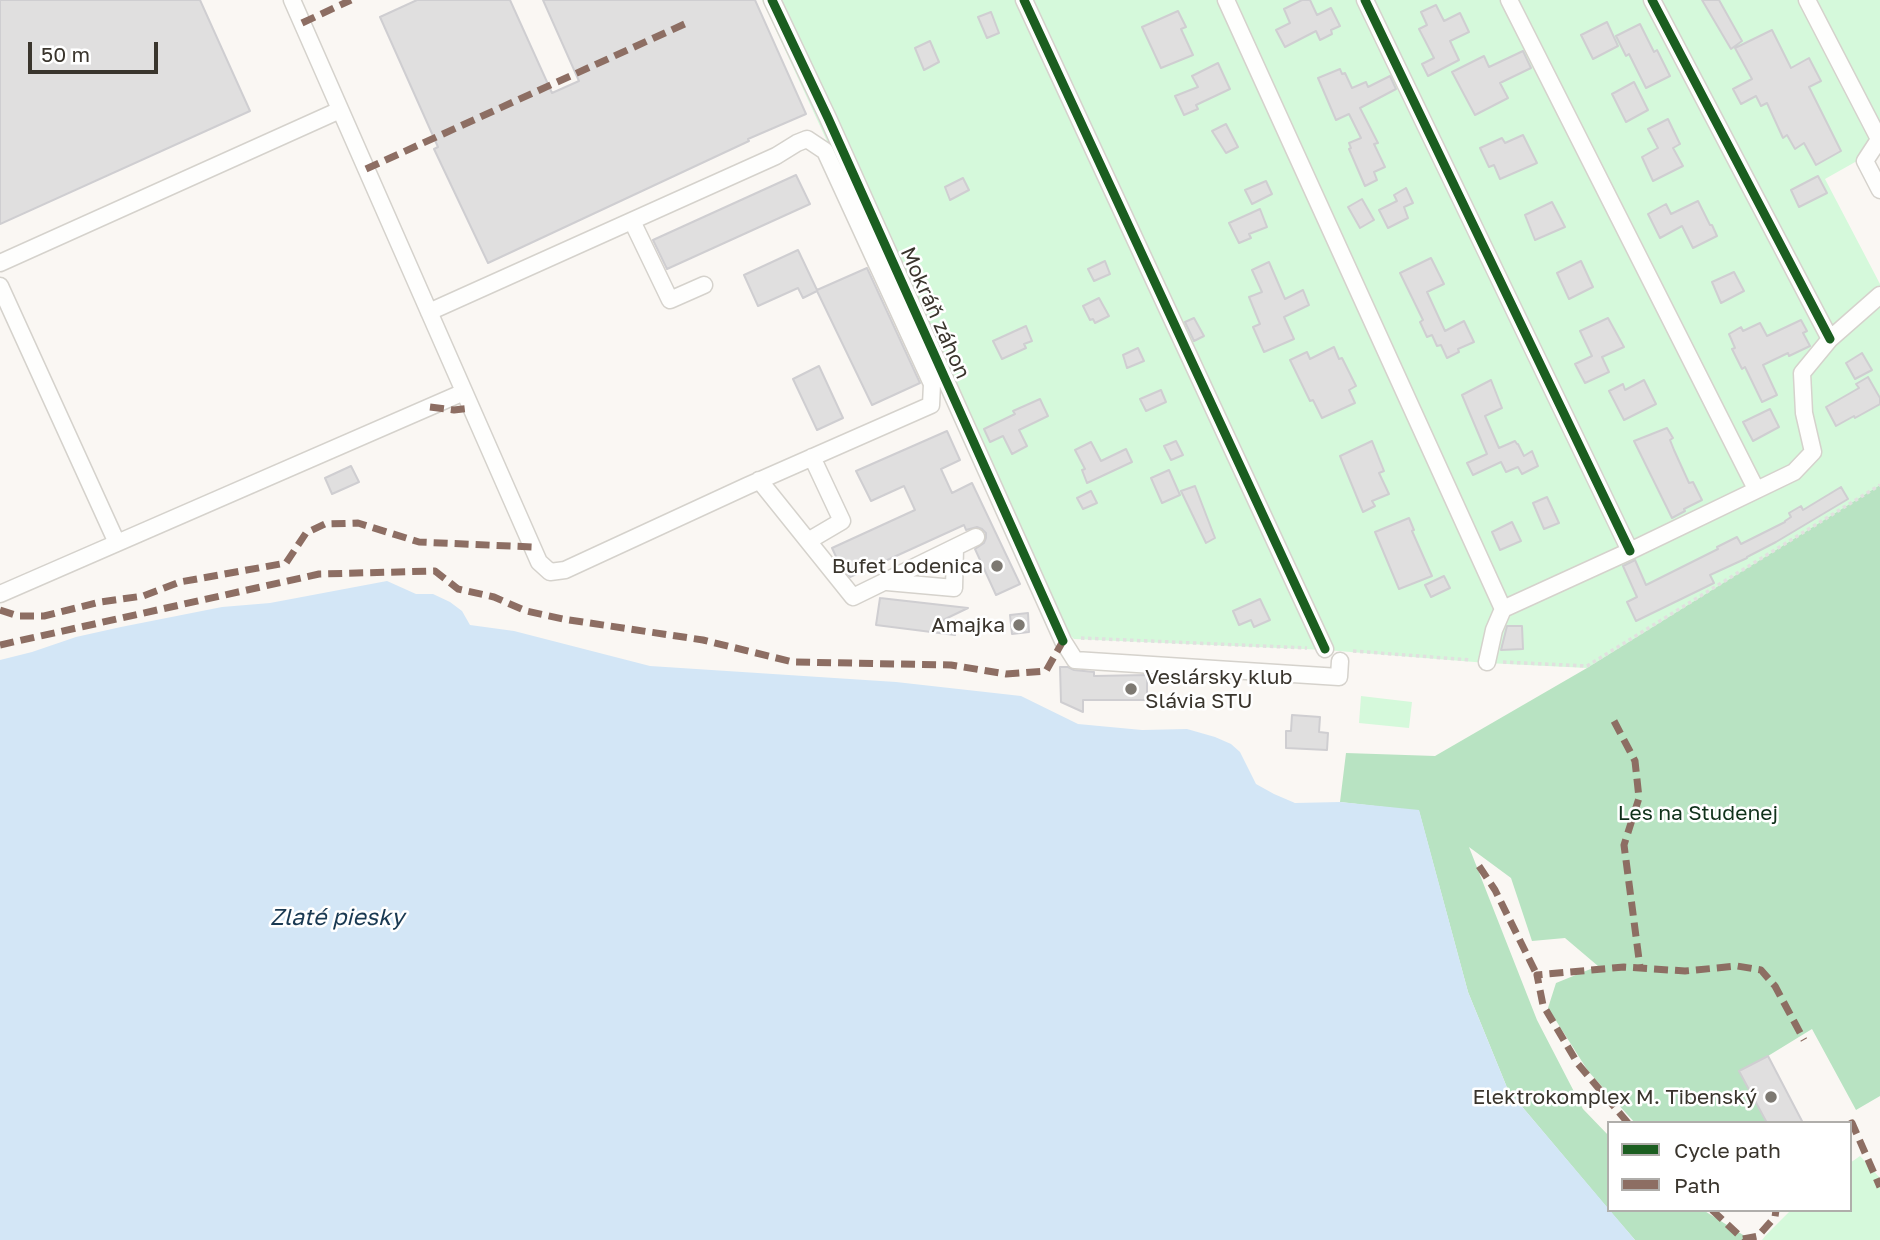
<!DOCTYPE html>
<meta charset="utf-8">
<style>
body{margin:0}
#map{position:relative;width:1880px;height:1240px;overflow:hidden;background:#faf7f3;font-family:"Golos Text",sans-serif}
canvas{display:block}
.legend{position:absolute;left:1607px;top:1121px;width:245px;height:91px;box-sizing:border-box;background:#fff;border:2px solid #b0aeab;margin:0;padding:9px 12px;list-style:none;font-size:21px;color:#3a352d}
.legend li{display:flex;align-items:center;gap:14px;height:35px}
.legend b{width:35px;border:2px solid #b0aeab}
.scale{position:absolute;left:28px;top:42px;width:130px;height:32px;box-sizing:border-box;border:4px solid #3a352d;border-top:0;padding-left:9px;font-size:21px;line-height:24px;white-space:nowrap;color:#3a352d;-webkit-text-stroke:5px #fff;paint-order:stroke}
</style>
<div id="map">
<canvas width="1880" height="1240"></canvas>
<ul class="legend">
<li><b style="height:9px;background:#1b5e20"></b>Cycle path</li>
<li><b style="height:9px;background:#8d6e63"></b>Path</li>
</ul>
<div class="scale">50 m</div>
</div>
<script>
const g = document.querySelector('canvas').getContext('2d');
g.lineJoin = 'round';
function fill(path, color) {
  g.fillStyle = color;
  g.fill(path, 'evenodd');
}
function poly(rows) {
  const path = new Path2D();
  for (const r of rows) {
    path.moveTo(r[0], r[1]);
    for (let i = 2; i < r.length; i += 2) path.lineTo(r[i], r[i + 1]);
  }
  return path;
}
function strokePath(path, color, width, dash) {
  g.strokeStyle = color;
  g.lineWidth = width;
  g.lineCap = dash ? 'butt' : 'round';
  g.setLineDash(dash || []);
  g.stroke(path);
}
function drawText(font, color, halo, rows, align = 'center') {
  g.font = font + ' "Golos Text",sans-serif';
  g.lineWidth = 5;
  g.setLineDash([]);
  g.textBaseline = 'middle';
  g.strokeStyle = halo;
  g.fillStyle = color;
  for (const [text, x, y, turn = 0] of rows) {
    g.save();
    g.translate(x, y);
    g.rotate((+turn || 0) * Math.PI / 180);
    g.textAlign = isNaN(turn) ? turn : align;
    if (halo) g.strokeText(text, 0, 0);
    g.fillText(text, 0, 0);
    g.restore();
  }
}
fill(poly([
 [762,0,1880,0,1880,148,1825,179,1880,284,1880,485,1587,668,1487,663,1326,650,1074,639,1042,608],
 [1361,696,1412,702,1409,728,1359,723],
 [1860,1156,1880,1178,1880,1240,1762,1240,1766,1235,1791,1210,1850,1210,1850,1163]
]), '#d5f9db');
fill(poly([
 [1880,485,1880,1096,1856,1110,1812,1029,1768,1056,1767,1123,1635,1123,1588,1071,1548,1008,1556,983,1598,966,1565,938,1532,941,1511,878,1469,847,1537,1020,1583,1109,1609,1136,1609,1210,1508,1090,1468,992,1419,811,1340,802,1346,753,1435,756,1587,668],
 [1609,1210,1703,1210,1748,1238,1749,1240,1635,1240]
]), '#b8e3c2');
fill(poly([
 [387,581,416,594,433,594,450,602,462,611,470,625,514,631,650,666,896,682,1021,696,1078,724,1142,730,1187,729,1215,737,1231,744,1240,752,1256,784,1274,794,1295,803,1340,802,1419,810,1468,992,1508,1090,1635,1240,0,1240,0,660,32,652,76,637,121,627,222,607,270,603]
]), '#d3e6f6');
const building = poly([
 [0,0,200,0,250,111,0,224,0,0],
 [417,0,510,0,552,93,579,81,543,0,755,0,806,114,748,139,749,141,488,263,434,149,438,147,380,17,417,0],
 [1302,0,1310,0,1317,15,1331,8,1340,26,1331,30,1332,34,1320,40,1316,31,1285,47,1276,30,1290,23,1284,9,1302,0],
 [1702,0,1719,0,1742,41,1731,49,1702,0],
 [1436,5,1444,21,1460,13,1469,32,1450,41,1459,60,1428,76,1422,64,1434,58,1419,29,1427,25,1421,12,1436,5],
 [1178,11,1186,27,1181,29,1193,55,1161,68,1142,27,1178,11],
 [991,12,999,33,987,38,978,17,991,12],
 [1607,22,1618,46,1593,59,1581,35,1607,22],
 [1640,24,1654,52,1657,50,1670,76,1646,88,1629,54,1626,56,1616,36,1640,24],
 [1772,30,1791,68,1809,58,1821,81,1809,87,1841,151,1816,165,1804,143,1795,149,1787,135,1783,138,1767,103,1761,106,1756,96,1741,104,1733,89,1752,79,1735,48,1772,30],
 [930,41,939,62,924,70,915,48,930,41],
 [1523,51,1531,68,1500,83,1508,98,1475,115,1452,72,1484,56,1489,67,1523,51],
 [1218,63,1230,89,1196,105,1198,109,1184,115,1175,96,1198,87,1192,76,1218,63],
 [1340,69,1342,74,1345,73,1352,88,1366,82,1368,87,1390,76,1396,89,1360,108,1378,143,1374,144,1385,167,1374,172,1377,180,1365,186,1349,149,1351,148,1349,143,1361,138,1349,114,1336,120,1318,78,1340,69],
 [1634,82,1648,110,1626,122,1612,94,1634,82],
 [1668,119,1680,144,1673,148,1683,166,1653,181,1642,157,1658,148,1648,129,1668,119],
 [1226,124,1238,147,1226,153,1212,131,1226,124],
 [1523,135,1537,163,1500,179,1494,165,1489,167,1480,148,1502,138,1505,143,1523,135],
 [796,175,810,204,667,269,653,240,796,175],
 [1818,176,1827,193,1799,207,1791,190,1818,176],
 [963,178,969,190,950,200,945,187,963,178],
 [1266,181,1272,194,1252,204,1245,190,1266,181],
 [1406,188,1413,203,1404,207,1408,218,1388,228,1379,210,1397,201,1394,195,1406,188],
 [1362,199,1374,220,1360,228,1348,207,1362,199],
 [1698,201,1710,225,1712,225,1717,236,1693,248,1682,226,1660,238,1648,214,1666,204,1671,214,1698,201],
 [1552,202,1565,227,1535,240,1525,215,1552,202],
 [1260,209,1267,227,1249,234,1251,238,1239,243,1229,223,1260,209],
 [798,250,817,290,867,268,920,383,872,405,817,291,803,298,798,288,758,306,744,275,798,250],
 [1431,258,1444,284,1427,292,1445,331,1464,321,1474,342,1458,349,1459,352,1447,358,1441,345,1437,346,1432,335,1427,337,1420,322,1423,320,1400,273,1431,258],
 [1105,261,1110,274,1094,281,1088,269,1105,261],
 [1581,261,1593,287,1569,299,1557,273,1581,261],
 [1269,262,1285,299,1303,290,1309,305,1284,317,1294,339,1264,352,1253,327,1260,324,1249,297,1262,292,1252,270,1269,262],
 [1734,272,1744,291,1721,303,1712,282,1734,272],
 [1099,298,1109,316,1095,323,1093,319,1090,320,1083,306,1099,298],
 [1194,318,1204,336,1194,341,1185,322,1194,318],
 [1608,318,1624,347,1602,357,1609,372,1585,383,1575,364,1592,356,1580,331,1608,318],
 [1801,320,1807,331,1803,333,1810,346,1789,356,1788,353,1763,365,1777,395,1762,402,1745,367,1742,369,1732,349,1735,348,1729,334,1741,327,1743,331,1760,323,1767,336,1801,320],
 [1026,326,1032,341,1024,344,1026,348,1002,359,993,341,1026,326],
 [1334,347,1339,359,1342,358,1356,386,1349,390,1355,403,1322,418,1313,400,1310,401,1290,360,1307,352,1310,359,1334,347],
 [1138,348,1144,361,1127,368,1123,355,1138,348],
 [1862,353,1872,370,1855,379,1846,363,1862,353],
 [819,366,843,418,817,430,793,379,819,366],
 [1868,377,1880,398,1880,404,1855,418,1854,416,1836,426,1826,407,1859,388,1856,384,1868,377],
 [1491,380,1502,408,1485,416,1499,448,1515,441,1517,444,1518,444,1524,456,1532,451,1538,466,1522,474,1518,467,1506,472,1501,462,1473,475,1467,463,1487,454,1462,395,1491,380],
 [1644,380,1656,404,1624,420,1609,391,1623,384,1625,390,1644,380],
 [1161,390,1166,402,1146,411,1140,399,1161,390],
 [1040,399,1048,416,1019,430,1027,446,1012,454,1003,436,990,442,984,429,1015,414,1013,411,1040,399],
 [1770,409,1779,427,1753,441,1743,422,1770,409],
 [1667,428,1673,438,1670,440,1674,450,1689,483,1693,482,1702,500,1684,509,1685,511,1672,518,1634,441,1667,428],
 [947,431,960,460,941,469,952,493,972,483,1020,584,996,595,975,549,984,543,986,538,986,533,982,529,977,527,966,530,964,525,850,577,839,563,832,548,915,510,904,486,871,501,856,471,947,431],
 [1176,441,1183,455,1171,460,1164,446,1176,441],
 [1372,441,1384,471,1379,473,1389,494,1372,501,1375,506,1363,512,1340,456,1372,441],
 [1091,442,1101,461,1126,449,1132,462,1087,483,1082,470,1085,469,1075,450,1091,442],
 [351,466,359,482,332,494,325,478,351,466],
 [1169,470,1180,495,1162,503,1151,478,1169,470],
 [1195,486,1215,538,1206,543,1181,491,1195,486],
 [1841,487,1848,499,1776,542,1747,557,1747,558,1710,575,1714,583,1636,621,1627,602,1637,597,1623,566,1635,560,1646,585,1718,549,1717,547,1737,537,1741,544,1785,522,1785,521,1791,517,1789,513,1801,506,1803,510,1841,487],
 [1091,491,1097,503,1083,509,1077,498,1091,491],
 [1547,497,1559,523,1544,529,1533,503,1547,497],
 [1409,518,1414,530,1412,531,1432,576,1399,589,1375,532,1409,518],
 [1512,522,1521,541,1500,550,1492,532,1512,522],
 [1444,576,1450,588,1431,597,1425,585,1444,576],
 [880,598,968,608,941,621,957,620,955,635,876,625,880,598],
 [1260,599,1270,620,1254,627,1251,620,1239,625,1233,611,1260,599],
 [1028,613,1029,632,1012,634,1010,615,1028,613],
 [1507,626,1522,626,1523,649,1501,650,1507,626],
 [1060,667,1068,667,1074,670,1094,672,1094,676,1147,675,1147,700,1083,700,1083,712,1061,702,1060,667],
 [1292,715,1320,717,1319,732,1328,733,1327,750,1286,748,1286,731,1291,731,1292,715],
 [1768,1056,1803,1123,1767,1123,1739,1071,1768,1056]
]);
fill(building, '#e0dfdf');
strokePath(building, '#cfced1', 2);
const minor = poly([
 [292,0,539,562,550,572,565,570,747,486,931,405,932,384,825,151,807,139,797,143,776,156,429,312],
 [772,0,828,118,1063,641,1075,660,1339,677,1340,661],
 [1024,0,1325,649],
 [1226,0,1503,609],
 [1365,0,1630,551],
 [1509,0,1756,489],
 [1652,0,1830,339],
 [1807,0,1879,139],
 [1880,138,1865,161,1880,190],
 [632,221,670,300,704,285],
 [0,263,340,110],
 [0,286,117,543],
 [812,457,842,521,808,541,853,597,976,537],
 [759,480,808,541],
 [887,582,954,588,955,548],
 [0,594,464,392],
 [1487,662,1494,630,1503,609,1630,551,1794,472,1813,452,1804,413,1802,373,1830,339,1880,295]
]);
strokePath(minor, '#d5d2cc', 19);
strokePath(poly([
 [1081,638,1307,648],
 [1353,651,1471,660],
 [1503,662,1587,666,1880,485]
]), '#e1e0df', 3.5, [3.5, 3.5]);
strokePath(minor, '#fefefd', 16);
strokePath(poly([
 [302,23,351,0],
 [366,169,689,22],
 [430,407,454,410,471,408],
 [0,610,18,616,44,616,100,602,143,596,180,582,286,563,306,533,325,524,358,523,419,542,532,547],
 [0,645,319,574,435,571,458,589,494,597,526,611,563,619,703,640,793,662,951,665,1006,674,1046,671,1063,641],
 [1614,721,1635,761,1639,798,1624,845,1640,967],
 [1479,866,1495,890,1537,975],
 [1628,1123,1578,1064,1543,1005,1537,975,1624,967,1685,971,1737,966,1761,970,1775,986,1804,1040],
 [1850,1124,1852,1123,1880,1187],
 [1712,1210,1743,1239,1758,1236,1775,1217,1776,1210]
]), '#8d6e63', 7, [14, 7]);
strokePath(poly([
 [772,0,828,118,1063,641],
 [1024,0,1325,649],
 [1365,0,1630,551],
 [1652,0,1830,339]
]), '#1b5e20', 9);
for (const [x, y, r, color] of [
 [997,566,7,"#7d7972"],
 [1019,625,7,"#7d7972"],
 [1131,689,7,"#7d7972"],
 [1771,1097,7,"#7d7972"]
]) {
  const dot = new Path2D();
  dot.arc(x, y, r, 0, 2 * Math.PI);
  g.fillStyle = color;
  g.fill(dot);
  strokePath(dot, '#fff', 2.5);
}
drawText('21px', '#3a352d', '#fff', [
 ["Mokráň záhon",935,313,66]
]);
drawText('21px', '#3a352d', '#fff', [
 ["Bufet Lodenica",983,566],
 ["Amajka",1005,625],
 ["Veslársky klub",1145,677,"left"],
 ["Slávia STU",1145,701,"left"],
 ["Elektrokomplex M. Tibenský",1757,1097]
], 'right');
drawText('21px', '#10321b', '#fff', [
 ["Les na Studenej",1698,813]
]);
drawText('italic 23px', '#193952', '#fff', [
 ["Zlaté piesky",337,918]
]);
</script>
